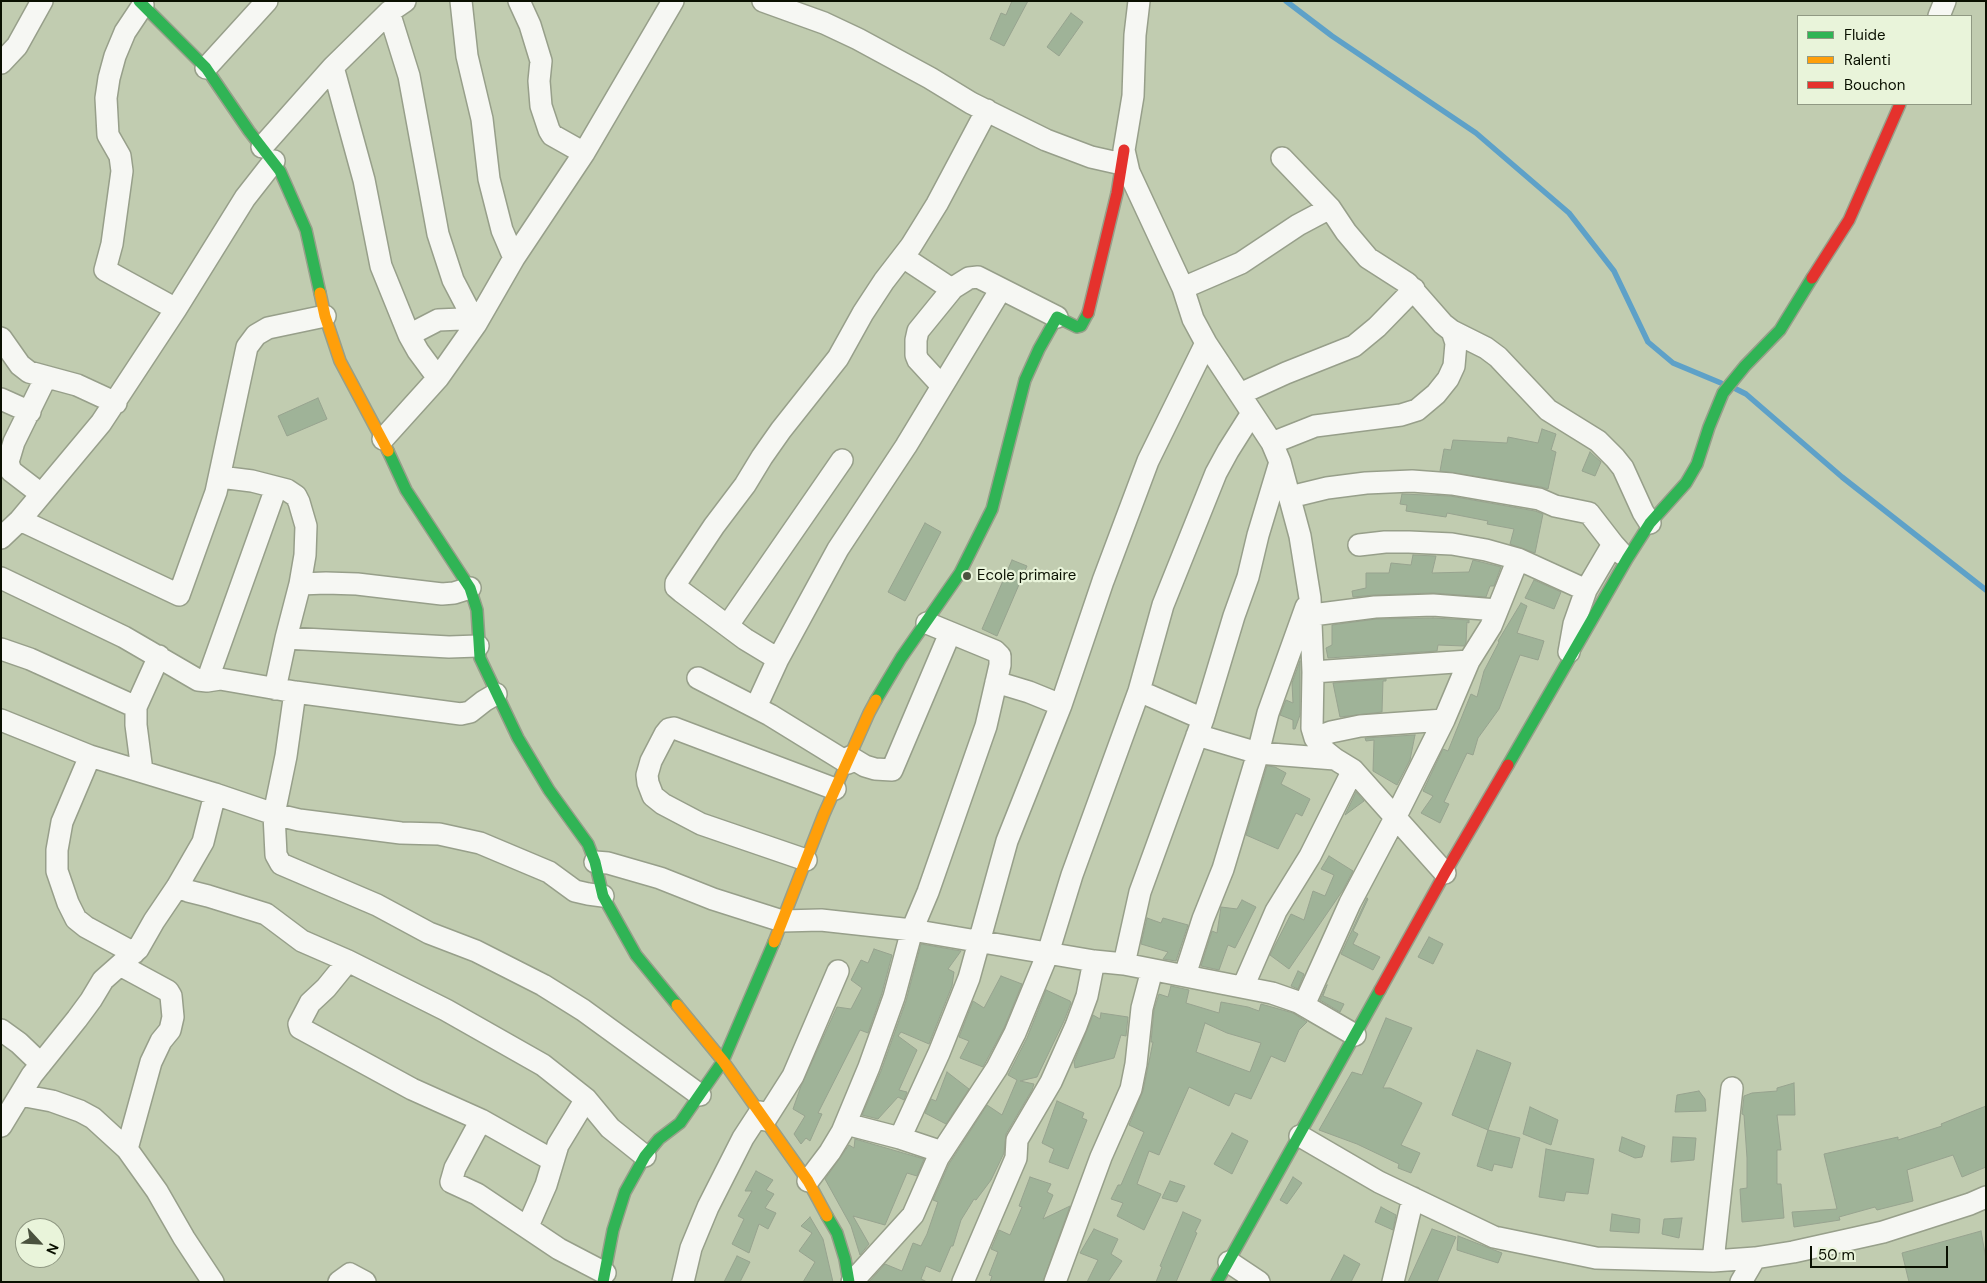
<!DOCTYPE html>
<style>
body{margin:0}
#map{position:relative;width:1987px;height:1283px;overflow:hidden;background:#c1ccb0;font-family:"DM Sans",sans-serif}
canvas{display:block}
.frame{position:absolute;inset:0;border:2px solid #0a1001;pointer-events:none}
.legend{position:absolute;left:1797px;top:15px;width:175px;height:90px;box-sizing:border-box;background:#e9f4da;border:1px solid #909983;margin:0;padding:6px 9px;list-style:none;font-size:15px;color:#0a1001}
.legend li{display:flex;align-items:center;gap:10px;height:25px}
.legend b{width:25px;border:1px solid #909983}
.north{position:absolute;left:15px;top:1218px;width:50px;height:50px;box-sizing:border-box;background:#e9f4da;border:1px solid #909983;border-radius:50%;rotate:115deg;font-size:14px;font-weight:700;line-height:20px;text-align:center;color:#0a1001}
.north::after{content:'';display:block;margin:auto;width:18px;height:22px;background:#4a523e;clip-path:polygon(50% 0,100% 100%,50% 72%,0 100%)}
.scale{position:absolute;left:1810px;top:1246px;width:138px;height:22px;box-sizing:border-box;border:2px solid #0a1001;border-top:0;padding-left:6px;font-size:15px;line-height:18px;white-space:nowrap;color:#0a1001;-webkit-text-stroke:4px #e9f4da;paint-order:stroke}
</style>
<div id="map">
<canvas width="1987" height="1283"></canvas>
<div class="frame"></div>
<ul class="legend">
<li><b style="height:6px;background:#30b455"></b>Fluide</li>
<li><b style="height:6px;background:#ff9f0a"></b>Ralenti</li>
<li><b style="height:6px;background:#e5322d"></b>Bouchon</li>
</ul>
<div class="north">N</div>
<div class="scale">50 m</div>
</div>
<script>
const g = document.querySelector('canvas').getContext('2d');
g.lineJoin = 'round';
function poly(rows) {
  const path = new Path2D();
  for (const r of rows) {
    path.moveTo(r[0], r[1]);
    for (let i = 2; i < r.length; i += 2) path.lineTo(r[i], r[i + 1]);
  }
  return path;
}
function strokePath(path, color, width, dash) {
  g.strokeStyle = color;
  g.lineWidth = width;
  g.lineCap = dash ? 'butt' : 'round';
  g.setLineDash(dash || []);
  g.stroke(path);
}
function fill(path, color) {
  g.fillStyle = color;
  g.fill(path, 'evenodd');
}
function drawText(font, color, halo, rows, align = 'center') {
  g.font = font + ' "DM Sans",sans-serif';
  g.lineWidth = 4.5;
  g.setLineDash([]);
  g.textBaseline = 'middle';
  g.strokeStyle = halo;
  g.fillStyle = color;
  for (const [text, x, y, turn = 0] of rows) {
    g.save();
    g.translate(x, y);
    g.rotate((+turn || 0) * Math.PI / 180);
    g.textAlign = isNaN(turn) ? turn : align;
    if (halo) g.strokeText(text, 0, 0);
    g.fillText(text, 0, 0);
    g.restore();
  }
}
strokePath(poly([
 [1286,1,1332,36,1476,133,1569,213,1614,271,1648,342,1673,363,1721,383],
 [1736,389,1746,394,1842,477,1986,590]
]), '#5ea1c8', 5.5);
const building = poly([
 [1012,1,1028,1,1004,46,990,39,1001,13,1006,15,1012,1],
 [1071,13,1083,22,1059,56,1047,47,1071,13],
 [318,398,327,419,287,436,278,416,318,398],
 [1542,429,1556,434,1551,450,1556,452,1548,489,1541,487,1440,471,1444,449,1451,450,1453,440,1507,443,1508,437,1538,443,1542,429],
 [1590,452,1601,462,1595,476,1582,471,1590,452],
 [1402,494,1450,496,1535,511,1543,514,1535,553,1510,544,1514,529,1487,524,1488,521,1447,513,1446,517,1406,511,1407,505,1400,504,1402,494],
 [925,523,941,532,905,601,888,592,925,523],
 [1413,555,1436,556,1432,573,1469,572,1473,560,1501,567,1494,586,1490,586,1486,597,1433,593,1374,595,1353,597,1352,591,1366,588,1366,573,1389,573,1391,563,1411,565,1413,555],
 [1012,560,1027,566,997,636,982,629,1012,560],
 [1534,580,1561,592,1554,609,1525,598,1534,580],
 [1521,603,1527,606,1517,633,1544,641,1538,660,1520,655,1499,709,1478,738,1473,755,1467,753,1444,802,1449,804,1440,823,1421,813,1433,796,1423,791,1443,749,1448,751,1471,694,1477,697,1484,671,1499,642,1498,641,1521,603],
 [1433,618,1469,620,1469,623,1467,622,1466,643,1464,646,1438,645,1437,651,1328,658,1326,648,1332,645,1332,625,1376,619,1433,618],
 [1300,661,1300,715,1295,729,1293,729,1293,720,1280,715,1286,700,1293,703,1292,683,1300,661],
 [1386,679,1386,681,1383,681,1382,712,1340,717,1333,683,1386,679],
 [1415,735,1410,760,1397,785,1373,771,1374,740,1366,741,1365,738,1415,735],
 [1267,766,1275,767,1286,773,1281,784,1310,799,1302,816,1296,813,1278,849,1246,835,1267,766],
 [1356,792,1364,801,1345,815,1356,792],
 [1329,856,1353,871,1343,890,1289,969,1270,955,1291,914,1304,920,1313,891,1325,896,1334,875,1321,869,1329,856],
 [1367,898,1368,899,1353,931,1358,934,1353,944,1380,957,1373,970,1341,954,1367,898],
 [1242,900,1256,907,1235,948,1228,945,1219,970,1201,966,1212,931,1217,933,1221,907,1237,909,1242,900],
 [1147,918,1161,923,1163,918,1188,925,1176,961,1163,959,1168,952,1141,944,1147,918],
 [1429,937,1443,944,1433,964,1418,957,1429,937],
 [921,944,961,951,948,969,954,972,952,986,929,1044,901,1032,898,1036,917,1050,899,1090,907,1092,904,1100,898,1097,878,1119,862,1115,881,1071,906,1001,921,944],
 [874,949,892,955,882,993,868,1033,860,1030,818,1113,822,1114,810,1141,806,1138,801,1144,794,1134,805,1116,793,1109,801,1086,837,1007,851,1009,862,988,851,980,861,960,868,963,874,949],
 [1298,971,1304,974,1298,989,1291,986,1298,971],
 [1001,976,1022,984,1004,1028,983,1067,960,1058,969,1041,959,1037,973,1001,984,1008,1001,976],
 [1327,985,1323,996,1344,1004,1340,1012,1320,1000,1327,985],
 [1171,986,1189,990,1186,1003,1219,1013,1221,1002,1248,1007,1259,1011,1261,1004,1293,1013,1307,1022,1299,1030,1285,1062,1271,1056,1251,1099,1235,1093,1229,1106,1189,1087,1159,1155,1149,1151,1137,1184,1161,1194,1144,1230,1117,1216,1123,1203,1111,1199,1118,1185,1121,1185,1144,1132,1129,1125,1143,1091,1153,1042,1151,1042,1154,1010,1159,994,1168,997,1171,986],
 [1205,1023,1227,1033,1261,1043,1250,1072,1196,1052,1205,1023],
 [1046,990,1070,1001,1071,1003,1064,1021,1037,1077,1020,1081,1034,1084,1032,1090,1006,1134,1004,1153,991,1180,976,1200,974,1199,961,1220,953,1246,951,1246,940,1272,926,1266,921,1279,927,1282,869,1282,885,1264,902,1271,913,1243,921,1246,927,1234,938,1202,933,1200,949,1164,987,1105,1002,1115,1017,1080,1008,1075,1027,1038,1046,990],
 [1101,1013,1128,1017,1126,1036,1121,1035,1114,1058,1075,1068,1074,1062,1093,1015,1100,1019,1101,1013],
 [1386,1018,1412,1028,1383,1088,1390,1088,1422,1103,1401,1145,1420,1153,1411,1173,1398,1168,1399,1164,1357,1144,1319,1130,1352,1072,1362,1075,1386,1018],
 [1477,1050,1511,1063,1488,1130,1452,1115,1477,1050],
 [947,1072,969,1089,946,1124,925,1113,931,1099,936,1101,947,1072],
 [1794,1083,1795,1115,1777,1115,1781,1150,1777,1150,1777,1184,1781,1184,1784,1218,1742,1222,1740,1189,1747,1188,1747,1158,1744,1115,1742,1114,1744,1096,1752,1093,1777,1091,1777,1088,1794,1083],
 [1699,1091,1705,1099,1706,1111,1675,1112,1677,1095,1699,1091],
 [1057,1101,1084,1113,1082,1118,1087,1120,1068,1169,1049,1162,1054,1149,1042,1143,1057,1101],
 [1986,1106,1986,1167,1962,1177,1953,1155,1907,1170,1913,1201,1877,1210,1875,1207,1839,1217,1840,1220,1794,1227,1792,1212,1837,1209,1824,1154,1898,1137,1898,1140,1942,1126,1941,1124,1986,1106],
 [1530,1107,1558,1120,1551,1145,1523,1134,1530,1107],
 [1488,1130,1520,1138,1512,1168,1494,1164,1492,1171,1477,1166,1488,1130],
 [1232,1133,1248,1141,1232,1174,1214,1164,1232,1133],
 [1622,1137,1645,1146,1642,1157,1635,1158,1619,1151,1622,1137],
 [1673,1137,1696,1138,1694,1160,1671,1162,1673,1137],
 [855,1139,924,1159,917,1176,907,1173,885,1225,853,1216,869,1244,860,1255,851,1226,825,1179,849,1145,854,1148,855,1139],
 [1546,1149,1594,1159,1588,1194,1566,1192,1564,1201,1539,1197,1546,1149],
 [756,1171,773,1180,766,1190,774,1194,765,1208,776,1213,768,1229,759,1224,749,1253,732,1244,744,1219,738,1216,752,1191,745,1191,756,1171],
 [1030,1177,1051,1184,1047,1192,1053,1195,1043,1219,1070,1206,1043,1282,990,1282,992,1276,989,1275,998,1252,991,1249,999,1230,1010,1235,1022,1207,1019,1206,1030,1177],
 [1293,1177,1302,1183,1287,1204,1280,1200,1293,1177],
 [1170,1181,1185,1186,1177,1202,1162,1198,1170,1181],
 [1381,1207,1396,1215,1393,1230,1375,1222,1381,1207],
 [1183,1212,1201,1220,1195,1232,1197,1233,1176,1282,1156,1282,1162,1267,1160,1266,1183,1212],
 [1612,1214,1640,1219,1639,1233,1610,1231,1612,1214],
 [810,1217,823,1239,833,1282,803,1282,815,1262,799,1251,812,1233,801,1226,810,1217],
 [1682,1218,1679,1238,1662,1234,1664,1219,1682,1218],
 [1094,1229,1118,1239,1111,1254,1122,1261,1108,1282,1087,1282,1098,1260,1080,1253,1094,1229],
 [1432,1229,1456,1237,1437,1282,1408,1282,1432,1229],
 [1981,1231,1986,1259,1986,1280,1979,1282,1909,1282,1902,1253,1981,1231],
 [1458,1236,1502,1253,1498,1263,1457,1250,1458,1236],
 [1344,1255,1360,1264,1351,1282,1330,1282,1344,1255],
 [737,1256,750,1262,740,1282,724,1282,737,1256]
]);
fill(building, '#9fb398');
strokePath(building, '#97a38f', 1);
const street = poly([
 [461,1,467,56,482,119,489,179,502,230,514,258],
 [519,1,530,25,541,61,539,81,541,106,549,130,552,135,584,153],
 [763,1,824,23,858,39,930,78,971,103,1046,140,1091,157,1122,164],
 [1139,1,1135,35,1133,96,1124,150,1129,172,1183,288,1193,319,1206,343,1272,443,1280,462,1300,536,1310,598,1313,672,1312,728,1315,738,1325,751,1335,759,1353,770,1445,873],
 [143,5,125,32,115,56,109,78,106,98,108,135,120,156,122,171,112,244,105,270,176,309],
 [389,12,409,76,438,234,453,280,476,324],
 [1939,16,1945,1],
 [1,63,17,46,42,1],
 [333,67,389,12,405,1],
 [206,68,267,1],
 [262,147,333,67,364,180,381,266,409,335,418,351,438,378],
 [1282,158,1330,208,1346,232,1368,258,1407,283,1443,324,1452,331,1486,348,1498,357,1548,410,1598,441,1615,458,1623,468,1643,512,1650,523],
 [903,257,950,288,953,288,969,278,978,277,1057,317],
 [1183,288,1241,263,1298,225,1330,208],
 [409,335,438,320,461,319,470,313],
 [1,338,20,365,29,372,77,385,116,403],
 [941,385,918,360,916,355,916,340,918,331,953,288],
 [1240,394,1286,373,1354,346,1377,327,1414,289],
 [1,399,30,412],
 [383,439,438,378,476,324,514,258,584,153,673,1],
 [1272,443,1315,426,1401,415,1417,410,1436,394,1448,379,1454,366,1456,343,1452,331],
 [220,477,252,481,287,490,296,496,299,502,306,526,305,555,300,584,286,638],
 [41,494,11,471,8,462,14,442,46,377],
 [1290,497,1327,488,1366,483,1412,481,1452,484,1539,499,1555,506,1589,513,1613,544],
 [20,520,179,595,216,492,247,347,256,335,268,328,325,316],
 [1,538,20,520,101,423,176,309,245,198,274,161],
 [1359,545,1385,542,1409,542,1452,544,1486,550,1518,559,1586,590],
 [1,578,124,637,198,680,207,681,220,679,295,692,461,714,470,712,484,701,496,694],
 [300,584,326,583,357,584,442,594,454,593,470,588],
 [1312,615,1375,607,1433,605,1497,610],
 [728,625,842,460],
 [1,649,30,659,136,707,136,725,142,771],
 [1569,652,1574,624,1586,590,1613,544,1622,554],
 [778,659,745,639,682,592,676,587,676,583,714,526,745,485,762,457,781,430,838,358,863,313,884,281,911,246,937,204,987,110],
 [1313,672,1469,661],
 [698,678,770,715,848,763],
 [207,681,276,488],
 [996,682,1029,692,1061,705],
 [275,689,286,638,449,647,478,646],
 [1139,691,1203,719],
 [295,692,286,756,274,814,276,855,281,864,377,905,429,933,476,951,543,985,583,1010,700,1095],
 [136,707,159,656],
 [756,707,778,659,838,549,906,446,1001,289],
 [1,720,90,756,215,794,274,814,299,820,401,833,439,834,480,843,549,872,575,891,588,894,603,896],
 [1197,735,1258,753,1335,759],
 [1315,738,1331,732,1360,726,1444,720],
 [90,756,62,822,57,850,57,871,68,903,76,919,86,927,134,953],
 [850,757,865,766,875,769,892,770,950,633],
 [806,860,701,824,663,804,653,796,648,783,647,775,651,761,665,734,669,729,674,728,835,789],
 [595,862,608,863,660,878,713,899,782,921,821,920,912,930,1094,961,1124,964,1272,993,1298,1002,1355,1035],
 [177,887,188,891,208,896,266,914,302,941,348,961,446,1010,543,1065,586,1099,610,1128,645,1156],
 [348,961,326,988,310,1003,299,1024,300,1028,412,1089,481,1120,552,1160],
 [1124,964,1140,892,1203,719,1234,616,1248,577,1258,535,1280,462],
 [120,965,168,991,171,996,173,1017,170,1030,161,1041,151,1062,127,1149],
 [1185,975,1203,919,1223,869,1258,753,1268,713,1306,607],
 [1243,987,1276,911,1310,856,1353,770],
 [1304,1005,1350,903,1395,818,1444,720,1469,661,1491,626,1518,559],
 [1,1030,19,1043,41,1064],
 [20,1095,52,1101,80,1111,93,1118,127,1149,157,1191,184,1238,213,1282],
 [481,1120,455,1168,451,1182,477,1194,559,1249,605,1273],
 [765,1120,793,1076,838,971],
 [846,1124,900,1138],
 [1,1126,32,1075,77,1019,91,1000,103,980,138,949,154,921,177,887,203,842,215,794],
 [1300,1136,1379,1182,1494,1237,1596,1258,1713,1261,1755,1258,1793,1252,1883,1232,1970,1204,1986,1197],
 [942,1152,900,1138,939,1053,969,978,1007,841,1061,705,1103,581,1148,461,1206,343],
 [808,1181,830,1152,842,1132,869,1067,894,997,912,930,928,892,986,726,1000,665,1000,656,995,651,927,623],
 [528,1226,546,1185,558,1145,586,1099],
 [1713,1261,1732,1088],
 [1229,1262,1259,1282],
 [339,1282,350,1274,365,1282],
 [683,1282,691,1248,708,1207,743,1138,760,1112],
 [852,1282,913,1215,938,1158,997,1068,1015,1033,1048,953,1072,875,1139,691,1163,605,1216,473,1228,451,1252,413],
 [963,1282,1016,1158,1017,1140,1051,1082,1076,1026,1087,996,1094,961],
 [1055,1282,1101,1157,1131,1089,1136,1064,1142,1008,1152,970],
 [1393,1282,1413,1198],
 [1741,1282,1755,1258]
]);
const fast = poly([
 [139,1,206,68,249,131,280,171,306,230,320,293],
 [388,451,406,490,470,588,477,610,480,658,518,738,549,790,588,844,595,862,603,896,636,955,677,1005],
 [876,700,901,658,960,573,992,509,1025,380,1039,349,1057,317,1077,327,1081,326,1088,313],
 [1508,765,1627,559,1650,523,1686,483,1697,464,1709,427,1723,393,1745,366,1780,330,1812,278],
 [827,1216,837,1233,845,1259,849,1282],
 [603,1282,613,1230,625,1192,645,1156,659,1139,680,1123,723,1061,774,942],
 [1217,1282,1380,990]
]);
const slow = poly([
 [320,293,325,316,340,361,388,451],
 [774,942,824,814,869,713,876,700],
 [677,1005,723,1061,808,1181,827,1216]
]);
const jam = poly([
 [1812,278,1849,220,1900,104],
 [1088,313,1117,193,1124,150],
 [1380,990,1445,873,1508,765]
]);
strokePath(street, '#979f8a', 24);
strokePath(fast, '#979f8a', 14);
strokePath(slow, '#979f8a', 14);
strokePath(jam, '#979f8a', 14);
strokePath(street, '#f6f7f3', 21);
strokePath(fast, '#30b455', 11);
strokePath(slow, '#ff9f0a', 11);
strokePath(jam, '#e5322d', 11);
for (const [x, y, r, color] of [
 [967,576,5,"#4a523e"]
]) {
  const dot = new Path2D();
  dot.arc(x, y, r, 0, 2 * Math.PI);
  g.fillStyle = color;
  g.fill(dot);
  strokePath(dot, '#e9f4da', 2);
}
drawText('15px', '#0a1001', '#e9f4da', [
 ["Ecole primaire",977,576]
], 'left');
</script>
